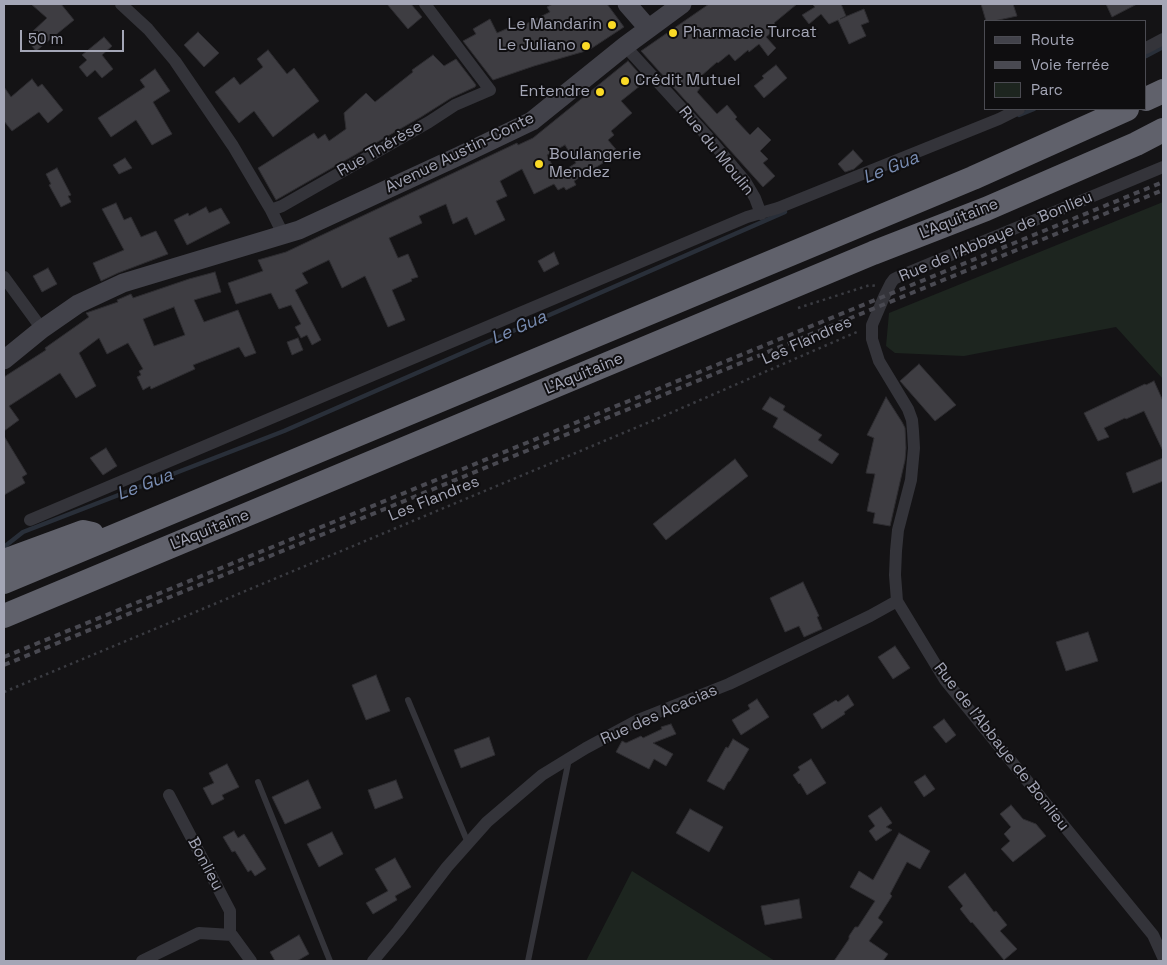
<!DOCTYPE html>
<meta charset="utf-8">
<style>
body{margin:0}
#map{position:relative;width:1167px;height:965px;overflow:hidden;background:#141315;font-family:"Space Grotesk",sans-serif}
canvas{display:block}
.frame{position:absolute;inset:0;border:5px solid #a4a6b6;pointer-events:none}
.legend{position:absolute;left:984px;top:20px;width:162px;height:90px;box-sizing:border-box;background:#0f0e10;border:1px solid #4b4b52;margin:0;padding:6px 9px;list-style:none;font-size:15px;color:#a4a6b6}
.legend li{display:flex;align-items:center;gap:10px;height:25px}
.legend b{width:25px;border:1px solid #4b4b52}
.scale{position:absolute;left:20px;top:30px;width:104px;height:22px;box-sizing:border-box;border:2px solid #a4a6b6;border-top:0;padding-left:6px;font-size:15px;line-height:18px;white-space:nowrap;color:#a4a6b6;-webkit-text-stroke:4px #0f0e10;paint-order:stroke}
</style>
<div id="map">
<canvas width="1167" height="965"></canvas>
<div class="frame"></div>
<ul class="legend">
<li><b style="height:6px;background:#42424a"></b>Route</li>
<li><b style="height:6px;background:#494951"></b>Voie ferrée</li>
<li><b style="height:14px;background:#1d251f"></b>Parc</li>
</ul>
<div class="scale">50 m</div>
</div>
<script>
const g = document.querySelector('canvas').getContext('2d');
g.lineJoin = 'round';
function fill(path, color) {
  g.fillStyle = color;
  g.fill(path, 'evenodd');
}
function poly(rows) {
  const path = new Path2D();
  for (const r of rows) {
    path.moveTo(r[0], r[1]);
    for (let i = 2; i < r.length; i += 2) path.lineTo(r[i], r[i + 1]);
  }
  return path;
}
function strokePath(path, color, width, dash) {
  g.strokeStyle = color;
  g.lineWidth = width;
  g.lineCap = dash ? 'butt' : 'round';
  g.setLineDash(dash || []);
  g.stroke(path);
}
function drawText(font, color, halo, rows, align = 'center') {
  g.font = font + ' "Space Grotesk",sans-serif';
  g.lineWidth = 4;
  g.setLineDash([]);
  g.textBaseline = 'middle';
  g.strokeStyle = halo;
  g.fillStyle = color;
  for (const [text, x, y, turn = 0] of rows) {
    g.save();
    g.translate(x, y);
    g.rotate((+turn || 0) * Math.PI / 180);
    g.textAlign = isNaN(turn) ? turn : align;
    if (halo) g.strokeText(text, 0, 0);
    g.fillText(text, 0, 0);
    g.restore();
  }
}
fill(poly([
 [1163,202,1163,379,1116,327,964,356,895,353,886,346,889,313],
 [632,871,775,961,586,961]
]), '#1d251f');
strokePath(poly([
 [1146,56,1163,47],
 [1019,115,1034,109],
 [4,547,23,532,284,431,785,212]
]), '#292f39', 4.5);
const building = poly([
 [31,4,61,4,74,20,36,51,27,40,33,34,32,32,47,18,31,4],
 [387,4,411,4,422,17,408,29,387,4],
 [553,4,607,4,624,27,589,50,534,66,493,80,463,41,476,34,473,29,490,19,497,33,522,22,524,25,550,12,547,7,553,4],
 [709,4,797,4,774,23,778,27,766,37,776,48,768,56,759,44,749,52,748,50,735,61,729,54,718,63,717,62,700,77,703,80,698,85,700,88,697,92,717,114,727,105,737,117,735,119,750,135,758,127,771,140,760,151,768,159,763,163,775,176,763,187,641,51,709,4],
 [812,4,841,4,846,16,840,19,864,9,869,22,861,25,866,36,849,44,838,20,829,24,821,14,809,24,802,15,815,7,812,4],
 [981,4,1013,4,1017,16,994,21,986,21,981,4],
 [1106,4,1137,4,1112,17,1106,4],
 [198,32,219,53,204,67,184,45,198,32],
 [104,37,112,46,102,55,113,69,102,78,95,70,87,77,79,67,87,60,82,55,104,37],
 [268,50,287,74,294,68,319,101,273,137,254,111,239,123,215,92,234,77,240,85,263,67,257,59,268,50],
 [433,55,444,66,456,59,476,85,475,87,451,98,421,117,276,200,258,168,314,133,318,139,325,134,329,141,346,129,344,113,366,93,375,102,413,72,412,70,433,55],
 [628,61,646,81,621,101,632,113,611,131,614,135,608,140,619,153,574,181,576,185,566,190,564,187,558,190,554,184,534,194,522,169,500,181,507,196,496,201,505,220,475,235,467,217,453,224,446,204,419,216,422,223,389,238,398,258,408,254,418,277,411,279,412,281,392,290,405,320,388,327,365,276,342,288,329,260,302,273,308,283,295,290,321,340,312,345,307,335,301,338,295,327,301,324,291,305,279,309,271,293,236,304,228,283,263,271,258,260,286,252,517,143,518,145,533,138,628,61],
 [565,145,576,163,557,175,547,155,565,145],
 [776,65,787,78,764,98,754,86,764,78,762,76,776,65],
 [155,69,170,91,153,102,172,134,152,145,136,120,111,137,98,118,145,87,140,80,155,69],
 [32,79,38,87,42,84,63,110,48,123,39,112,12,131,4,121,4,87,11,97,32,79],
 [853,150,863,161,854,169,845,172,838,164,853,150],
 [125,158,132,168,119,174,113,165,125,158],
 [57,168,71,195,68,196,71,202,61,207,49,185,51,184,46,174,57,168],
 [116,203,124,220,131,217,141,237,156,231,168,254,118,273,101,281,93,263,124,250,102,209,116,203],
 [206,207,209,213,221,208,230,223,187,245,174,220,188,213,189,216,206,207],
 [554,252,559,264,544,272,538,261,554,252],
 [48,268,57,284,42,292,33,276,48,268],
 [215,272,221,292,194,300,204,322,238,310,256,353,245,357,239,347,193,365,195,369,151,389,150,386,143,390,137,377,141,375,139,371,143,369,128,343,107,354,99,338,79,353,96,386,76,398,60,373,9,406,19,420,4,431,4,377,46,350,45,348,89,317,86,313,118,302,117,300,131,294,133,298,189,279,215,272],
 [174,307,185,335,154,346,143,319,174,307],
 [298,338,303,350,292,355,287,342,298,338],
 [919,364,956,405,935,421,900,381,919,364],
 [1154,381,1163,401,1163,451,1144,411,1126,419,1125,418,1104,428,1109,437,1098,441,1084,413,1145,384,1146,385,1154,381],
 [770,397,785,406,783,410,822,435,818,440,839,454,832,464,773,427,778,418,762,409,770,397],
 [886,397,902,422,905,428,906,448,905,460,890,526,873,523,875,513,867,511,875,474,866,473,874,438,867,435,886,397],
 [4,436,27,474,22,477,25,483,4,495,4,436],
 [106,448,117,466,103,475,90,458,106,448],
 [1163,458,1163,481,1133,493,1126,473,1163,458],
 [735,459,748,476,666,540,653,524,735,459],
 [803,582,819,616,817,617,822,629,804,637,799,626,785,632,770,598,803,582],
 [1088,632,1098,661,1066,671,1056,642,1088,632],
 [895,646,910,668,893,679,878,657,895,646],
 [376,675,390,711,366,720,352,685,376,675],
 [848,695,854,705,844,712,845,714,822,729,813,714,836,700,838,702,848,695],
 [757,699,769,717,741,735,732,720,750,709,748,705,757,699],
 [944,719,956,735,946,743,933,727,944,719],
 [671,724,676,734,653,743,673,754,666,766,654,759,649,769,616,752,622,741,626,743,641,736,643,738,662,729,661,727,671,724],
 [489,737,495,755,461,768,454,750,489,737],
 [733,739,749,749,730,781,728,782,724,790,707,781,726,747,728,748,733,739],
 [811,759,826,783,807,795,800,783,799,784,793,775,800,770,798,767,811,759],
 [227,764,239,787,222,795,224,799,212,805,203,788,214,783,209,773,227,764],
 [925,775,935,789,924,797,914,782,925,775],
 [308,780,321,808,285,824,272,797,308,780],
 [396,780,403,798,375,809,368,790,396,780],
 [1011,805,1023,819,1036,824,1046,836,1013,862,1001,849,1010,841,1004,834,1011,827,1000,814,1011,805],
 [881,807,892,823,886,827,892,830,876,841,869,831,875,826,868,816,881,807],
 [690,809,723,827,709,852,676,833,690,809],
 [234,831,238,838,244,834,266,869,255,876,251,870,248,872,235,851,232,852,223,837,234,831],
 [332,832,343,854,319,867,307,844,332,832],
 [899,833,930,851,920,869,907,862,890,894,892,896,878,918,883,922,869,941,888,954,883,961,834,961,849,939,849,936,855,927,858,927,875,901,850,887,859,871,873,880,899,833],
 [395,858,411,887,395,896,397,900,373,914,366,903,388,891,375,869,395,858],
 [965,873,994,912,996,911,1007,925,1000,931,1017,949,1004,960,972,922,971,923,960,909,963,906,948,887,965,873],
 [799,899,802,918,765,925,761,906,799,899],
 [299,935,309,954,297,961,275,961,270,952,299,935]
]);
fill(building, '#3e3d42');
strokePath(building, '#2e2d31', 1);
strokePath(poly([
 [798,308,870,285,876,286],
 [4,692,652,421,859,331]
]), '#3a3b41', 2.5, [2.5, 4]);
strokePath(poly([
 [408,700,468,843],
 [258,782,330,961],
 [528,961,569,759]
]), '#34343a', 6);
strokePath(poly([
 [121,4,148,29,175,61,233,146,271,210,283,234],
 [625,46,708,137,745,181,755,198,761,214],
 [1146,48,1163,39],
 [1163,167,900,276,894,279,891,283,884,297,872,325,872,339,879,361,908,409,912,420,913,431,914,448,911,480,898,530,896,551,895,575,897,601,945,680,1153,935,1163,957],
 [271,210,282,206,429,122,455,105,490,90,425,4],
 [4,277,42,329],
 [30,520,747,217,778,208,999,119,1019,109],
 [169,795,230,911,230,935],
 [142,961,199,933,232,935,251,961],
 [373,961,398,931,447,867,487,822,542,775,586,748,638,720,729,684,870,616,897,601]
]), '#34343a', 12);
strokePath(poly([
 [627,4,648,28],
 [4,360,42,329,78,304,123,283,299,230,459,156,532,121,625,46,682,4]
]), '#42424a', 19);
strokePath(poly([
 [1146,99,1163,91],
 [4,561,83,532,92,534],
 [4,582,973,178,1127,109],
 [4,616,873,253,986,209,1136,144,1163,130]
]), '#60616b', 24);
strokePath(poly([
 [4,657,1163,182],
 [4,665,1163,190]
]), '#494951', 4, [6, 5]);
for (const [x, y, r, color] of [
 [612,25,5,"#fada26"],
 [673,33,5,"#fada26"],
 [586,46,5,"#fada26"],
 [625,81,5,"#fada26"],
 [600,92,5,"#fada26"],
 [539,164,5,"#fada26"]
]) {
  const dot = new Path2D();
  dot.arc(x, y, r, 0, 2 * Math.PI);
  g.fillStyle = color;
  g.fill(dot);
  strokePath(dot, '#0f0e10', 2);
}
drawText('16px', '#a4a6b6', '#0f0e10', [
 ["Le Mandarin",602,25],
 ["Pharmacie Turcat",683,33,"left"],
 ["Le Juliano",576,46],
 ["Crédit Mutuel",635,81,"left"],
 ["Entendre",590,92],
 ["Boulangerie",549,155,"left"],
 ["Mendez",549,173,"left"]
], 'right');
drawText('16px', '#a4a6b6', '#0f0e10', [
 ["Rue Thérèse",380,149,-30],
 ["Rue du Moulin",716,151,51],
 ["Avenue Austin-Conte",460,153,-26],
 ["L'Aquitaine",959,219,-22],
 ["Rue de l'Abbaye de Bonlieu",996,237,-23],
 ["Les Flandres",807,341,-24],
 ["L'Aquitaine",584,374,-23],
 ["Les Flandres",434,499,-22],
 ["L'Aquitaine",210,530,-22],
 ["Rue des Acacias",659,715,-24],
 ["Rue de l'Abbaye de Bonlieu",1001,747,52],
 ["Bonlieu",205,864,62]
]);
drawText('italic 18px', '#798db3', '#0f0e10', [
 ["Le Gua",891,168,-22],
 ["Le Gua",519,328,-24],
 ["Le Gua",145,485,-21]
]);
</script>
